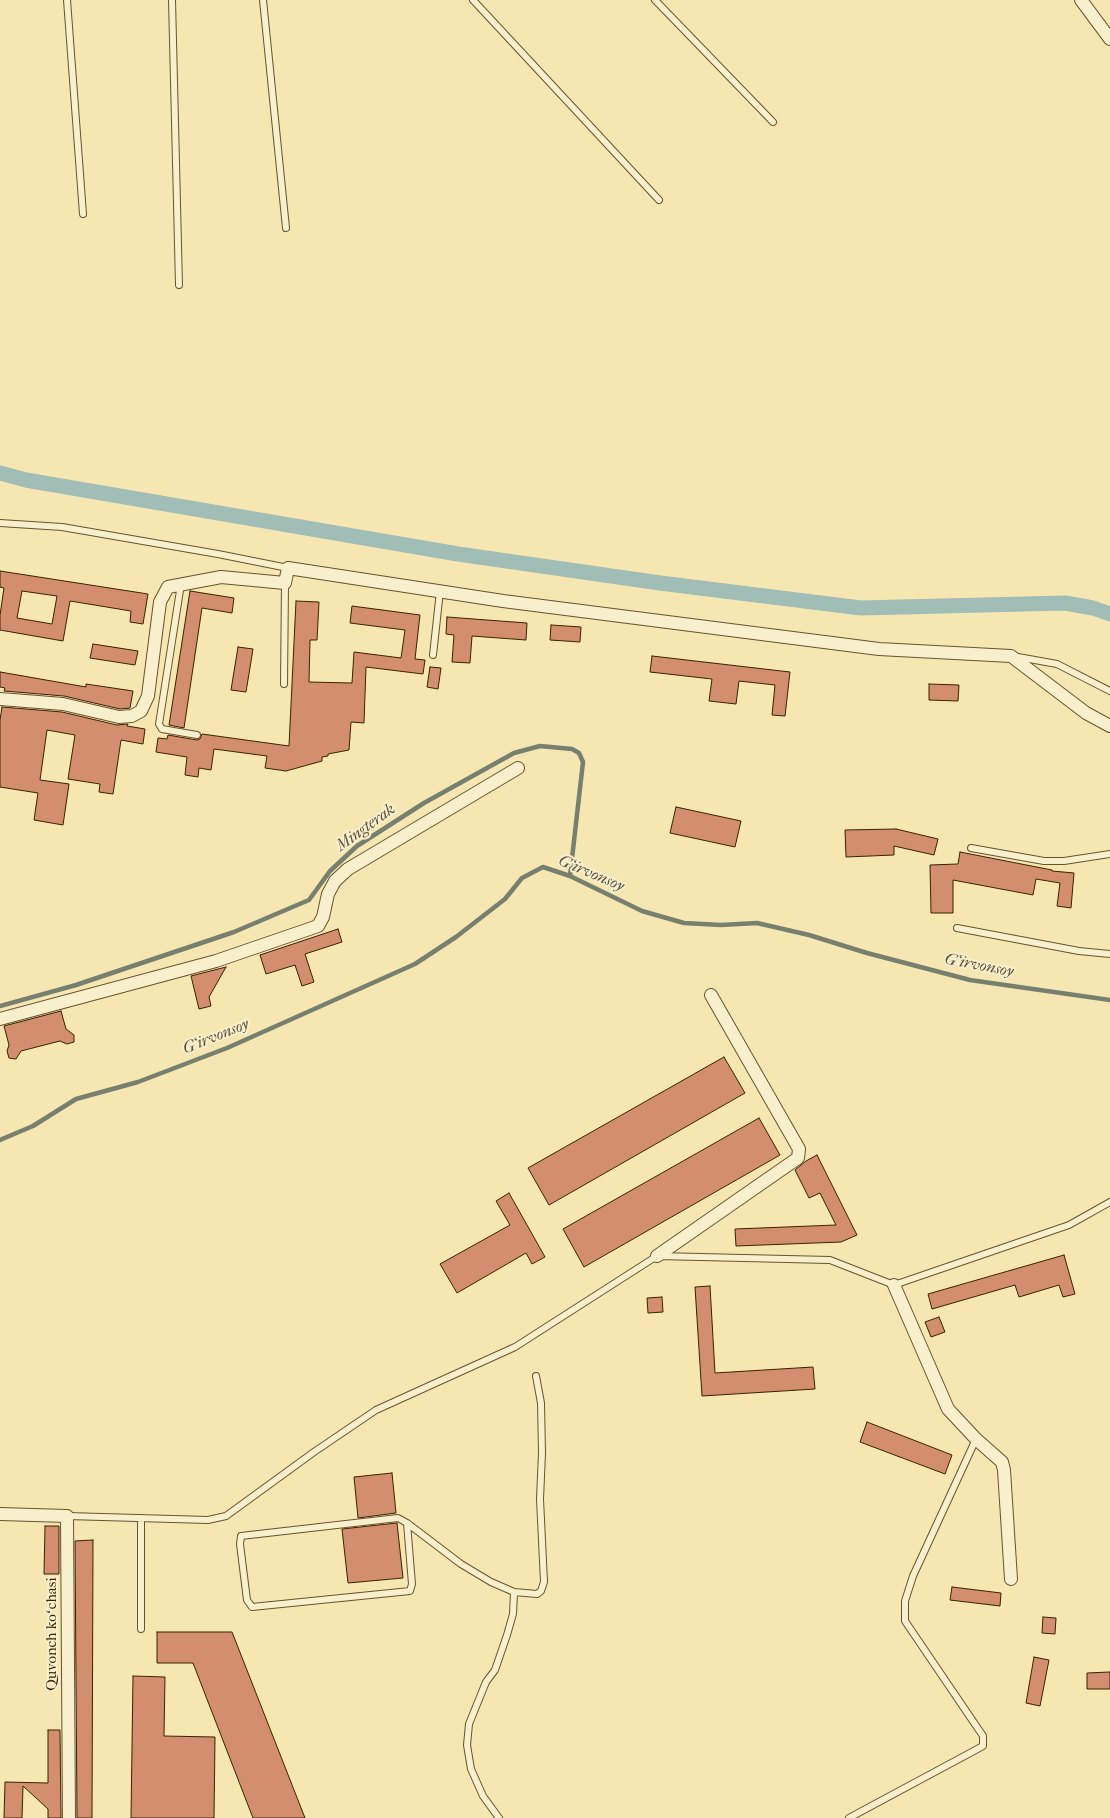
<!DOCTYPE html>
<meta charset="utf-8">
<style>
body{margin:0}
canvas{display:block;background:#f5e6b2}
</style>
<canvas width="1110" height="1818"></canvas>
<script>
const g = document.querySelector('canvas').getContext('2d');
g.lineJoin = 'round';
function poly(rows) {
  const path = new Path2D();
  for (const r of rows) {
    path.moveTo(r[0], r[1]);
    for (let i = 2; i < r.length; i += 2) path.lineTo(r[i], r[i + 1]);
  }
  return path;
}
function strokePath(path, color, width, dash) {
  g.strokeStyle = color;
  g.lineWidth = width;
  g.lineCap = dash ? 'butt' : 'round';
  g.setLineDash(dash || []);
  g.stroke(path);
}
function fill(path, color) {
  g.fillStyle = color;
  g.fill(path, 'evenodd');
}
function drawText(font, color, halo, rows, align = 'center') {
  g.font = font + ' "IM FELL French Canon",serif';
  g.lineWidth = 4;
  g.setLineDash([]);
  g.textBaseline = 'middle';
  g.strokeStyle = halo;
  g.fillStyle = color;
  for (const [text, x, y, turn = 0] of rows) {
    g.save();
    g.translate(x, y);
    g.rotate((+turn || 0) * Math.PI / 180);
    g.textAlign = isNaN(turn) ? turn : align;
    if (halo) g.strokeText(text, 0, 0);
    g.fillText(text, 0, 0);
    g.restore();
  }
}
strokePath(poly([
 [0,1006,76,985,234,932,309,900,330,871,357,846,424,803,514,753,540,746,572,749,579,753,583,762,570,876],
 [0,1140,33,1126,76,1099,138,1082,227,1048,415,964,456,937,505,899,522,878,543,867,570,876,642,911,684,923,721,925,757,923,809,935,867,953,970,980,1110,1000]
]), '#777f6e', 4.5);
strokePath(poly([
 [0,473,26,480,458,554,660,583,861,608,1065,603,1093,608,1110,614]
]), '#a0bdb6', 15);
const building = poly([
 [0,571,148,594,143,624,130,622,131,611,70,601,63,641,0,630,0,615,4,588,0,587,0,571],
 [22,591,57,596,52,624,17,618,22,591],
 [190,591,234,598,232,613,202,608,184,728,169,725,190,591],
 [296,601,319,602,317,640,310,640,309,682,352,683,354,652,401,658,405,630,350,623,352,606,420,615,415,659,425,660,423,674,366,667,364,723,351,722,349,750,328,754,328,756,322,757,322,761,286,771,265,768,267,756,214,749,211,770,199,768,198,777,185,775,187,757,156,752,158,738,167,739,168,735,197,740,200,739,202,734,289,746,296,601],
 [447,617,527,623,526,640,472,636,470,663,452,662,454,635,446,634,447,617],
 [551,625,581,627,580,642,550,640,551,625],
 [93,644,138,651,135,665,90,658,93,644],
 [238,647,253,649,246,692,231,690,238,647],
 [652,656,790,672,785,716,772,715,775,685,739,681,736,704,709,701,712,679,650,672,652,656],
 [430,667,441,668,438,689,427,687,430,667],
 [0,672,86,687,86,684,133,691,130,708,120,709,64,696,4,691,5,688,0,687,0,672],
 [929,684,959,685,958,701,929,700,929,684],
 [2,707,62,712,117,725,128,724,127,726,145,729,143,744,121,740,113,794,99,792,100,784,68,779,75,735,47,730,40,780,69,784,63,825,34,820,38,793,0,787,0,720,2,707],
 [676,807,741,821,735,847,670,833,676,807],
 [896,829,938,839,934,855,894,846,894,855,846,857,845,830,896,829],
 [960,852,1052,870,1052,871,1074,873,1071,908,1057,906,1060,883,1036,879,1033,895,953,880,953,913,931,913,930,865,958,864,960,852],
 [338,929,342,942,305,954,314,982,302,986,295,965,266,974,260,955,338,929],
 [226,967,209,997,211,1006,199,1009,191,976,226,967],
 [61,1011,66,1029,74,1035,74,1042,67,1044,60,1041,21,1051,16,1059,9,1058,7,1051,9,1045,4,1026,61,1011],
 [724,1057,745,1093,549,1205,528,1168,724,1057],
 [759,1118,780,1155,584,1267,563,1229,759,1118],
 [817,1155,857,1235,841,1242,736,1246,735,1229,836,1225,820,1193,809,1198,795,1170,806,1161,817,1155],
 [509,1193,545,1257,532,1264,526,1253,457,1293,440,1264,510,1225,496,1201,509,1193],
 [1064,1255,1075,1294,1063,1297,1059,1285,1019,1297,1015,1285,932,1309,928,1294,1064,1255],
 [710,1286,715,1373,813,1367,815,1389,702,1396,695,1287,710,1286],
 [662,1297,663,1312,648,1313,647,1298,662,1297],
 [939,1317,945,1332,931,1337,925,1322,939,1317],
 [867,1422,952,1455,945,1474,860,1442,867,1422],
 [392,1473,396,1513,358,1518,354,1477,392,1473],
 [397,1523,403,1578,348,1583,342,1529,397,1523],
 [45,1526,59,1526,59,1574,44,1574,45,1526],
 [93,1540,92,1818,77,1818,75,1541,93,1540],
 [952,1587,1001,1593,1000,1606,950,1600,952,1587],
 [1043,1617,1056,1618,1055,1634,1042,1633,1043,1617],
 [157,1632,232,1632,305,1818,253,1818,193,1663,157,1663,157,1632],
 [1034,1657,1049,1660,1040,1706,1026,1703,1034,1657],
 [1110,1672,1110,1689,1087,1689,1087,1673,1110,1672],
 [133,1676,165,1677,164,1736,215,1737,214,1818,131,1818,133,1676],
 [48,1730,60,1730,61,1818,48,1818,48,1809,23,1786,22,1818,4,1818,5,1782,48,1783,48,1730]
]);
fill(building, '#d28e6f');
strokePath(building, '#3a2201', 1);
const lane = poly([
 [67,0,83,214],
 [172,0,179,285],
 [263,0,286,228],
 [473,0,659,200],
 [655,0,773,122],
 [0,523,62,527,218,554,288,568],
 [181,584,159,724,162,729,197,735],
 [433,655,440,591],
 [1018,657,1057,664,1110,691],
 [284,684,285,583],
 [971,848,1044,861,1064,861,1110,854],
 [957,928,1079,951,1110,954],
 [67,1516,208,1520,226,1516,314,1452,376,1410,515,1347,657,1256,830,1260,894,1285,1069,1225,1110,1202],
 [407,1523,412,1584,410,1591,252,1607,247,1600,240,1544,241,1536,398,1518,407,1523,461,1564,491,1582,514,1592,537,1594,541,1591,544,1582,540,1499,542,1453,541,1403,536,1376],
 [141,1629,141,1518],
 [499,1818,483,1796,471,1769,467,1745,469,1724,486,1682,495,1670,507,1635,513,1614,514,1592],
 [849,1818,983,1746,983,1736,905,1621,905,1601,913,1576,976,1439]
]);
const street = poly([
 [1081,0,1110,39],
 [0,699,63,704,119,717,132,716,141,711,148,696,160,602,168,587,221,577,285,583,288,568,503,601,879,649,1011,656,1086,713,1110,726],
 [0,1019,216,961,318,926,323,917,328,894,335,881,348,869,518,768],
 [657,1256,798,1158,799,1149,711,995],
 [894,1285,948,1409,976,1439,1002,1462,1004,1470,1011,1579],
 [0,1514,67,1516,69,1818]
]);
strokePath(lane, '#69532d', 8);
strokePath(street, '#69532d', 14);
strokePath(lane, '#f8efcd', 6);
strokePath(street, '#f8efcd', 12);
drawText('15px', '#3a2201', '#f8efcd', [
 ["Quvonch koʻchasi",52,1634,-90]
]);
drawText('italic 16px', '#595037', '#f8efcd', [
 ["Mingterak",366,828,-36],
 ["G‘irvonsoy",591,874,23],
 ["G‘irvonsoy",979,966,11],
 ["G‘irvonsoy",216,1037,-22]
]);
</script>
